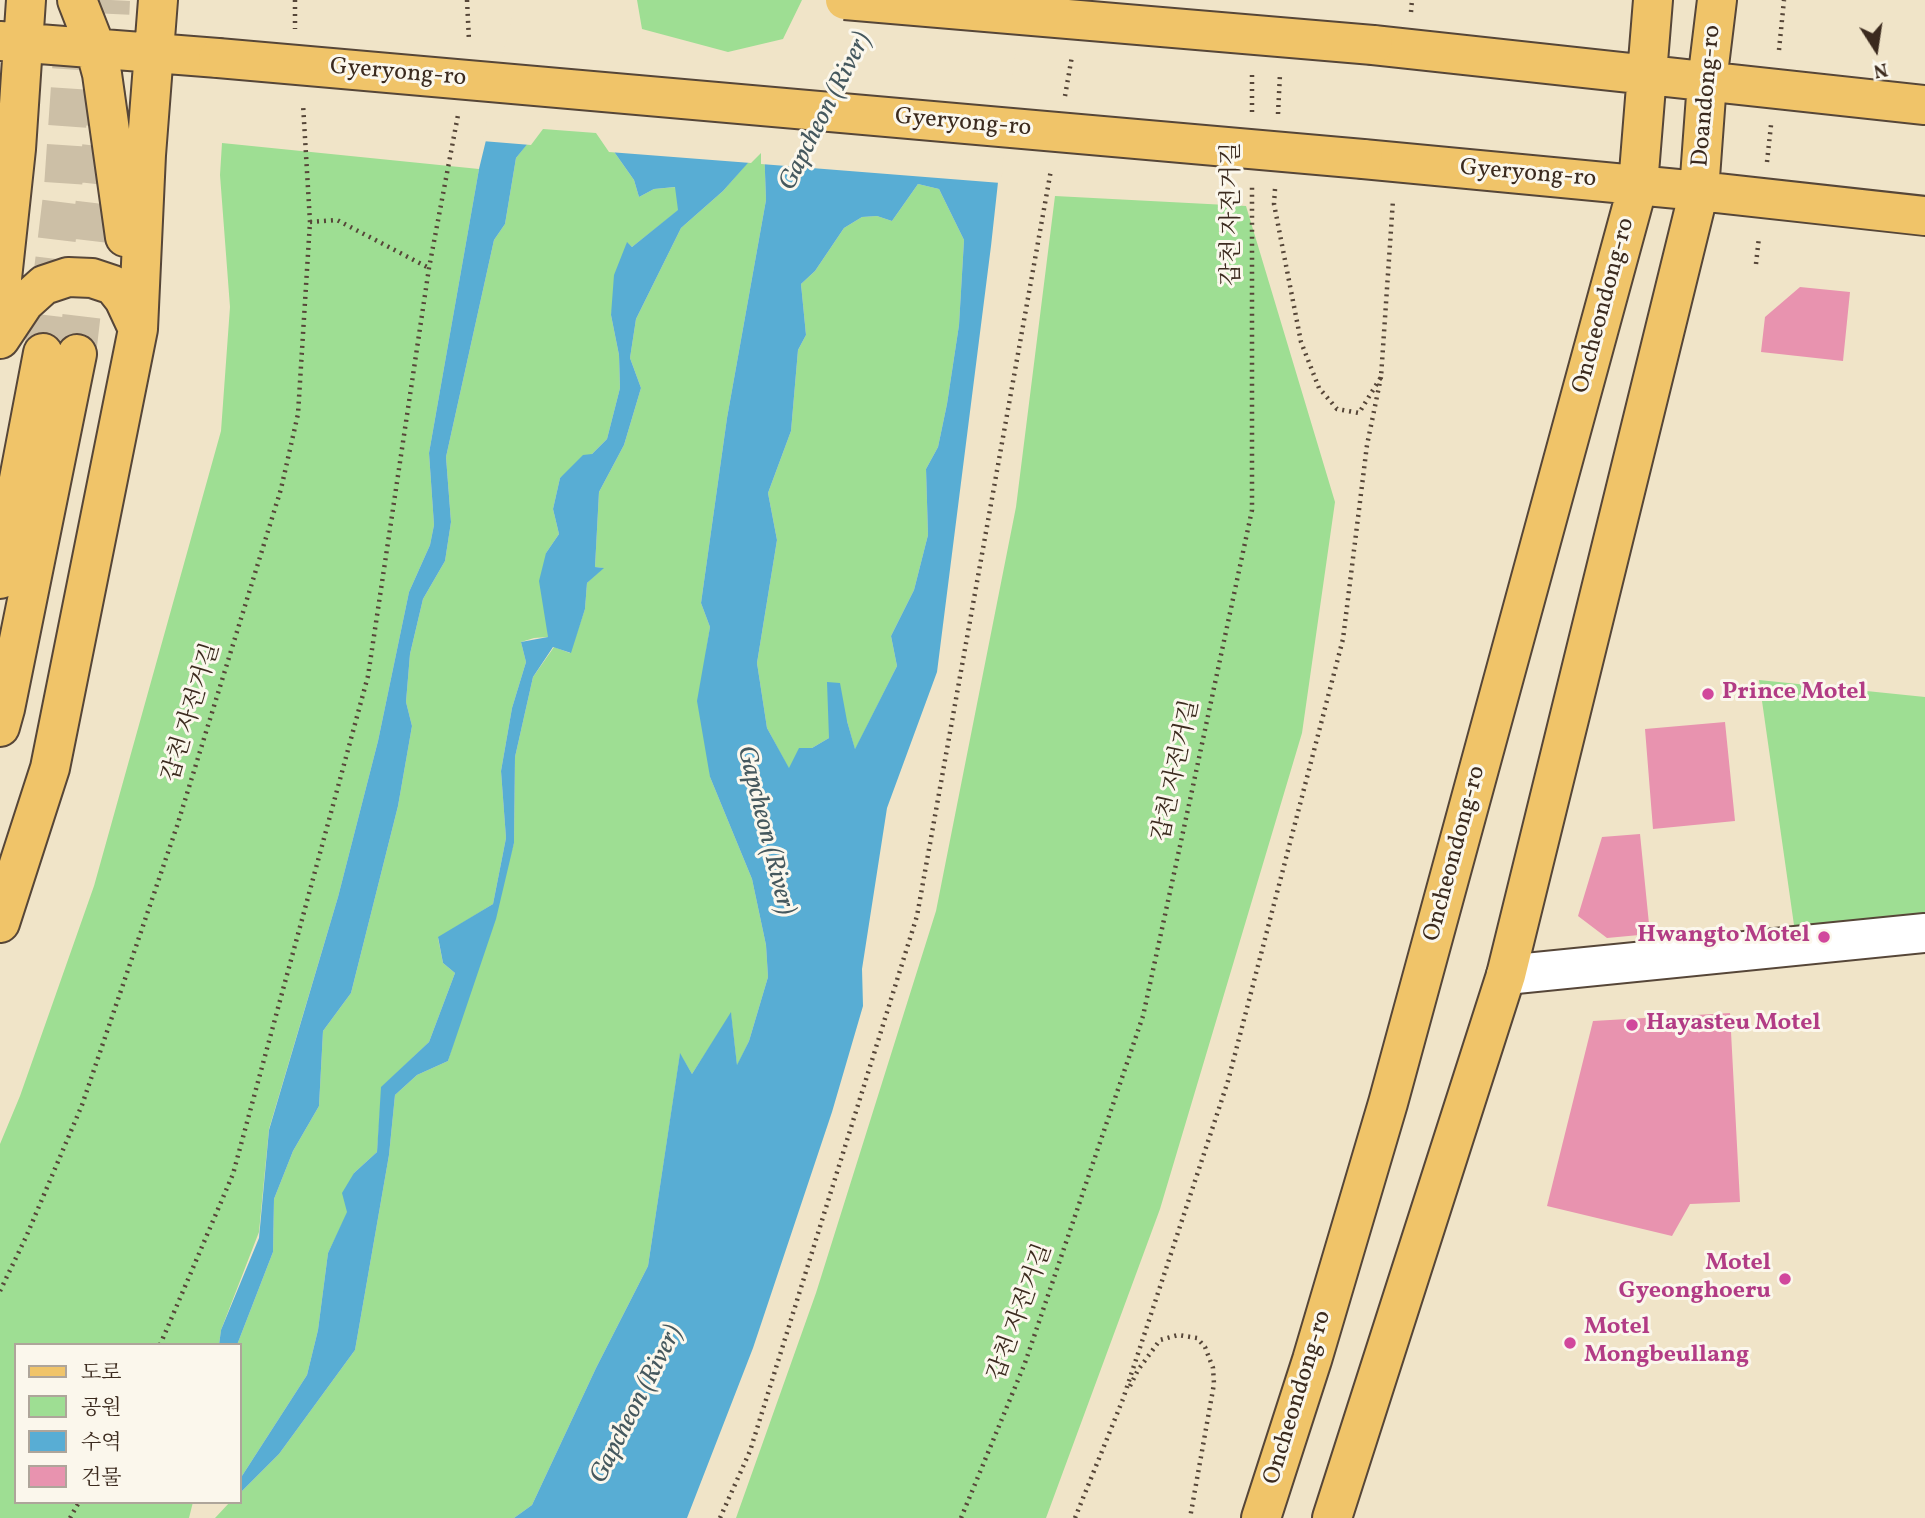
<!DOCTYPE html>
<meta charset="utf-8">
<style>
body{margin:0}
#map{position:relative;width:1925px;height:1518px;overflow:hidden;background:#f0e4c8;font-family:Vollkorn,"Noto Serif KR",serif}
canvas{display:block}
.legend{position:absolute;left:14px;top:1343px;width:228px;height:161px;box-sizing:border-box;background:#fbf7ec;border:2px solid #aea59a;margin:0;padding:9px 12px;list-style:none;font-size:21px;color:#3b2a1e}
.legend li{display:flex;align-items:center;gap:14px;height:35px}
.legend b{width:35px;border:2px solid #aea59a}
.north{position:absolute;left:1841px;top:14px;width:70px;height:70px;-webkit-text-stroke:5px #fbf7ec;paint-order:stroke;rotate:168deg;font-size:19px;font-weight:700;line-height:28px;text-align:center;color:#3b2a1e}
.north::after{content:'';display:block;margin:auto;width:24px;height:32px;background:#3b2a1e;clip-path:polygon(50% 0,100% 100%,50% 72%,0 100%)}
</style>
<div id="map">
<canvas width="1925" height="1518"></canvas>
<ul class="legend">
<li><b style="height:9px;background:#f0c469"></b>도로</li>
<li><b style="height:19px;background:#9ede93"></b>공원</li>
<li><b style="height:19px;background:#58add4"></b>수역</li>
<li><b style="height:19px;background:#e893af"></b>건물</li>
</ul>
<div class="north">N</div>
</div>
<script>
const g = document.querySelector('canvas').getContext('2d');
g.lineJoin = 'round';
function fill(path, color) {
  g.fillStyle = color;
  g.fill(path, 'evenodd');
}
function poly(rows) {
  const path = new Path2D();
  for (const r of rows) {
    path.moveTo(r[0], r[1]);
    for (let i = 2; i < r.length; i += 2) path.lineTo(r[i], r[i + 1]);
  }
  return path;
}
function strokePath(path, color, width, dash) {
  g.strokeStyle = color;
  g.lineWidth = width;
  g.lineCap = dash ? 'butt' : 'round';
  g.setLineDash(dash || []);
  g.stroke(path);
}
function drawText(font, color, halo, rows, align = 'center') {
  g.font = font + ' Vollkorn,"Noto Serif KR",serif';
  g.lineWidth = 6;
  g.setLineDash([]);
  g.textBaseline = 'middle';
  g.strokeStyle = halo;
  g.fillStyle = color;
  for (const [text, x, y, turn = 0] of rows) {
    g.save();
    g.translate(x, y);
    g.rotate((+turn || 0) * Math.PI / 180);
    g.textAlign = isNaN(turn) ? turn : align;
    if (halo) g.strokeText(text, 0, 0);
    g.fillText(text, 0, 0);
    g.restore();
  }
}
fill(poly([
 [633,0,806,0,786,42,728,56,639,32],
 [542,125,598,129,634,180,639,197,654,189,676,187,679,210,632,247,627,243,611,315,619,355,620,388,607,439,592,454,560,478,553,509,559,534,546,553,548,637,534,638,521,642,526,662,512,708,501,771,506,838,493,904,438,938,443,963,455,973,429,1042,382,1087,377,1152,354,1173,348,1212,328,1253,318,1330,307,1375,240,1479,240,1345,237,1345,273,1252,274,1199,293,1151,319,1106,323,1031,351,993,398,806,412,726,406,702,410,654,423,599,445,561,451,522,446,457,494,240,505,224,516,158],
 [222,143,479,169,429,453,434,525,430,545,409,592,378,741,338,897,269,1129,259,1232,221,1330,219,1345,16,1345,16,1502,193,1502,189,1518,0,1518,0,1144,20,1096,94,886,221,431,230,307,220,175],
 [764,144,766,200,727,418,701,603,710,627,706,652,710,777,752,879,766,945,768,977,749,1041,737,1066,731,1014,692,1074,680,1054,648,1266,596,1368,532,1505,514,1518,215,1518,230,1502,240,1502,240,1493,279,1454,355,1350,389,1155,395,1095,417,1075,448,1061,514,843,515,757,533,677,554,647,570,653,585,609,587,583,603,568,595,567,599,492,624,445,641,388,630,358,636,319,681,228,723,191],
 [918,184,939,189,964,240,959,325,947,404,938,447,926,469,928,535,914,590,891,636,897,666,855,750,847,721,829,738,812,748,789,769,767,728,757,663,777,540,768,493,791,431,798,350,806,335,801,284,815,271,844,228,862,217,877,216,892,221],
 [1055,196,1246,206,1335,502,1302,733,1160,1209,1046,1518,736,1518,816,1293,936,911,1016,507],
 [1759,680,1925,697,1925,919,1795,932]
]), '#9ede93');
fill(poly([
 [520,0,728,56,1018,0,991,246,937,672,887,808,862,969,863,1006,832,1112,753,1348,687,1518,514,1518,532,1505,596,1368,648,1266,680,1053,692,1074,731,1012,737,1065,749,1041,768,977,766,945,752,879,710,777,697,701,710,627,701,603,727,418,766,200,764,145,723,191,681,228,636,319,630,358,641,388,624,445,599,492,595,567,604,568,587,583,585,609,571,653,553,647,533,677,515,757,514,843,496,919,448,1061,417,1075,395,1095,389,1155,355,1350,279,1454,240,1493,240,1479,307,1375,318,1330,328,1253,347,1212,342,1193,354,1173,377,1152,381,1087,429,1042,455,973,443,963,438,937,493,904,506,838,501,771,512,708,526,662,521,642,548,637,539,581,546,553,559,534,553,509,560,478,583,455,592,454,607,439,620,388,619,355,611,315,614,275,627,242,632,247,678,210,675,187,654,189,639,197,634,180,598,129,542,126,516,158,505,224,494,240,446,457,451,522,445,561,423,599,410,654,406,702,412,726,398,806,351,993,323,1031,319,1106,293,1151,274,1199,273,1252,237,1345,219,1345,221,1330,259,1238,269,1130,338,897,378,741,409,592,430,545,434,525,429,453,479,169],
 [918,184,939,189,964,240,959,325,947,404,938,447,926,469,928,535,914,590,891,636,897,666,855,749,847,721,840,683,827,682,829,738,812,748,799,748,789,768,767,728,757,663,777,540,768,493,791,431,798,350,806,335,801,284,815,271,844,228,862,217,877,216,892,221]
]), '#58add4');
fill(poly([
 [516,0,637,0,642,29,728,52,783,39,802,0,1021,0,1001,183,761,164,761,153,751,163,609,152,596,133,543,129,531,145,482,141]
]), '#f0e4c8');
fill(poly([
 [1800,287,1850,292,1843,361,1761,352,1765,317],
 [1725,722,1735,821,1653,829,1645,729],
 [1640,834,1650,934,1607,938,1578,916,1602,837],
 [1730,1013,1740,1202,1690,1204,1672,1236,1547,1206,1593,1021]
]), '#e893af');
strokePath(poly([
 [43,353,63,188,75,13],
 [77,354,106,105,111,0]
]), '#ccbfa6', 38, [38, 19]);
const minor = poly([
 [1506,975,1925,933]
]);
const major = poly([
 [77,0,93,41,102,74,125,237],
 [0,41,218,58],
 [1373,45,1925,105],
 [1363,159,1699,191,1925,216],
 [0,297,16,149,26,0],
 [0,339,24,303,44,285,68,277,92,278,113,285,124,299,138,329],
 [0,579,43,353],
 [0,727,5,709,77,354],
 [0,923,50,768,138,329,146,155,158,0],
 [1261,1518,1312,1360,1388,1103,1638,185,1653,0],
 [1332,1518,1506,975,1699,191,1707,82,1717,0]
]);
strokePath(minor, '#564638', 42);
strokePath(major, '#564638', 42);
strokePath(poly([
 [295,0,295,29],
 [467,0,469,41],
 [1411,12,1412,0],
 [1779,50,1784,0],
 [1065,96,1072,56],
 [1252,112,1252,72],
 [1278,114,1280,74],
 [1767,162,1771,125],
 [1275,189,1274,204,1301,342,1319,388,1337,409,1359,413,1381,377,1393,200],
 [310,222,337,220,429,268],
 [1756,264,1759,237],
 [0,1291,26,1237,82,1105,177,826,281,489,298,414,310,222,303,104],
 [160,1345,233,1174,368,676,429,268,458,115],
 [1130,1386,1138,1370,1160,1340,1178,1335,1197,1338,1205,1347,1213,1368,1214,1384,1190,1518],
 [70,1518,79,1502],
 [720,1518,750,1451,917,916,1051,170],
 [961,1518,1025,1363,1143,1016,1190,800,1252,510,1252,187],
 [1075,1518,1123,1399,1228,1081,1343,639,1367,445,1381,377]
]), '#564638', 4.5, [2, 5]);
strokePath(minor, '#fff', 38);
strokePath(major, '#f0c469', 38);
const majorBridge = poly([
 [845,0,1373,45],
 [218,58,1363,159]
]);
strokePath(majorBridge, '#564638', 42, []);
strokePath(majorBridge, '#f0c469', 38);
for (const [x, y, r, color] of [
 [1708,694,7,"#d1479c"],
 [1824,937,7,"#d1479c"],
 [1632,1025,7,"#d1479c"],
 [1785,1279,7,"#d1479c"],
 [1570,1343,7,"#d1479c"]
]) {
  const dot = new Path2D();
  dot.arc(x, y, r, 0, 2 * Math.PI);
  g.fillStyle = color;
  g.fill(dot);
  strokePath(dot, '#fbf7ec', 2.5);
}
drawText('24px', '#3b2a1e', '#fbf7ec', [
 ["Gyeryong-ro",398,74,5],
 ["Doandong-ro",1708,96,-85],
 ["Gyeryong-ro",963,124,5],
 ["Gyeryong-ro",1528,175,5],
 ["갑천 자전거길",1234,214,-90],
 ["Oncheondong-ro",1605,306,-75],
 ["갑천 자전거길",193,713,-73],
 ["갑천 자전거길",1178,771,-78],
 ["Oncheondong-ro",1456,854,-75],
 ["갑천 자전거길",1022,1313,-70],
 ["Oncheondong-ro",1299,1398,-73]
]);
drawText('bold 24px', '#b23c85', '#fbf7ec', [
 ["Prince Motel",1722,694],
 ["Hwangto Motel",1810,937,"right"],
 ["Hayasteu Motel",1646,1025],
 ["Motel",1771,1265,"right"],
 ["Gyeonghoeru",1771,1293,"right"],
 ["Motel",1584,1329],
 ["Mongbeullang",1584,1357]
], 'left');
drawText('italic 26px', '#45585e', '#fbf7ec', [
 ["Gapcheon (River)",827,112,-63],
 ["Gapcheon (River)",764,831,76],
 ["Gapcheon (River)",638,1405,-63]
]);
</script>
